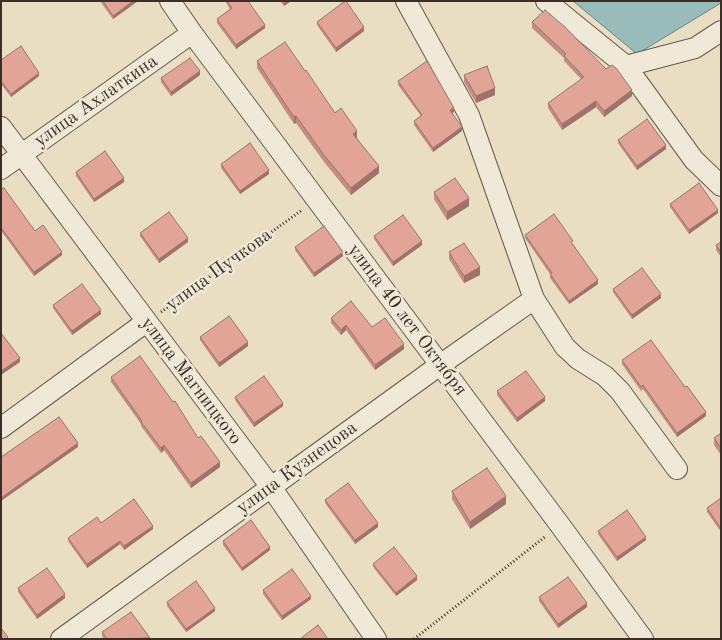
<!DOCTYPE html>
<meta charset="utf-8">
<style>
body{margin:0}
#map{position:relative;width:722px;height:640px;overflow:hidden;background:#e9ddc2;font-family:"Old Standard TT",serif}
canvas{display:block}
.frame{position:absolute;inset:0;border:2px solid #3b2e27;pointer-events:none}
</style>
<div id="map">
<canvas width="722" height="640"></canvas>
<div class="frame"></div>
</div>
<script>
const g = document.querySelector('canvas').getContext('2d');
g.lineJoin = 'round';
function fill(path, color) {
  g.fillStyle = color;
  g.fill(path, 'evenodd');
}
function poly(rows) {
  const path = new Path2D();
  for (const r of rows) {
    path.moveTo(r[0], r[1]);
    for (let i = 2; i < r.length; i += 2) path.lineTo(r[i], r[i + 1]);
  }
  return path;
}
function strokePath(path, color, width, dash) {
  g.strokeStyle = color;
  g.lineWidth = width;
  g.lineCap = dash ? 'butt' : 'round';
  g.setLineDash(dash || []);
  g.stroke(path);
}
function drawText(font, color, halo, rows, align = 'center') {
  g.font = font + ' "Old Standard TT",serif';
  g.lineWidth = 5;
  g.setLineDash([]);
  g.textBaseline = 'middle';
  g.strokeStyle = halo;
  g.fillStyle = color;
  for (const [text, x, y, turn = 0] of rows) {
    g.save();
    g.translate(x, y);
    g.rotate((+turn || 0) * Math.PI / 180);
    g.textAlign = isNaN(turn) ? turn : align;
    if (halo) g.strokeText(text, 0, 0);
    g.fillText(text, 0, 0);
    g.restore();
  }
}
const water = poly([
 [573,1,721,1,721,3,637,54,573,1]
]);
fill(water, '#99bbba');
strokePath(water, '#73837f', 1);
const street = poly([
 [170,1,192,33,560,525,643,639],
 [406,1,469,115,534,299,565,347,578,359,605,376,620,391,677,469],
 [546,1,626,66,694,160,721,186],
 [626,66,695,48,721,31],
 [1,127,271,487,376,639],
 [1,169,192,33],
 [1,428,146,322],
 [61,639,440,365,534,299]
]);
strokePath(street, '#665a4e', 22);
strokePath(poly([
 [161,312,302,210],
 [414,639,546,536]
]), '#3b2e27', 3, [1, 2.5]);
strokePath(street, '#f1e9d7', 20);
fill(poly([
 [100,1,138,1,113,19],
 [225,1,248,1,265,28,236,49,217,23,217,19,230,9],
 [280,1,291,1,284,6],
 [317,22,364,31,336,52,317,25],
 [532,22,606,69,632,96,604,117,596,107,562,130,548,108,548,103,581,79,564,61,564,58,532,28],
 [1,60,39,76,11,97,1,84],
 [257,61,305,71,335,113,357,138,379,173,351,195,324,162,296,123,294,124,257,68],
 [200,75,171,96,161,82,161,78],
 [464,75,495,95,476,103,464,82],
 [398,81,454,112,452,113,462,131,433,152,414,125,414,121,421,116,398,85],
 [618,140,666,149,637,170,618,143],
 [221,164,269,174,240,194,221,168],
 [76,172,124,182,94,202,76,176],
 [1,189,35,231,62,255,34,276,2,232],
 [434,192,469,206,447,220,434,199],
 [670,204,718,213,689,234,670,207],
 [140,233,188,242,159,263,140,236],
 [525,235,573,244,598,284,569,304,550,278,550,274,525,238],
 [374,236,422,245,393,266,374,239],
 [721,242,721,257,716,250,716,245],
 [295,247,343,256,314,277,295,250],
 [449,252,480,275,464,283,449,259],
 [613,289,661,298,632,319,613,292],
 [53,305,101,314,72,335,53,308],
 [331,318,372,327,404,349,375,370,346,330,341,335,331,323],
 [200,337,248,346,219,367,200,340],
 [622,360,706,416,677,437,643,389,641,391,622,364],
 [111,377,198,438,220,467,191,488,164,450,161,453,141,426,141,424,111,382],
 [497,391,545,401,517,422,497,395],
 [235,397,283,406,254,427,235,400],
 [721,433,721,455,714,445,714,438],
 [452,491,506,504,470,529,452,499],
 [721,498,721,532,707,512,707,508],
 [325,500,378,527,355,544,325,503],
 [101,523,153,529,124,550,120,544,87,568,68,541,68,538],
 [598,531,646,540,617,561,598,534],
 [223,541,270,550,242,571,223,545],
 [373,564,417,580,396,596,373,567],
 [18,588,65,598,37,619,18,592],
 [263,590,311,599,282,620,263,594],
 [539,597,587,607,558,628,539,601],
 [167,602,215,611,186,632,167,606],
 [102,632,150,639,104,639,102,636]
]), '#c28d82');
fill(poly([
 [133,1,138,1,113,19,113,16],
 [284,1,291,1,284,6],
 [265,25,265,28,236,49,236,45],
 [364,27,364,31,336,52,336,48],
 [200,71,200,75,171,96,171,92],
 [39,73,39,76,11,97,11,94],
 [495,88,495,95,476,103,476,96],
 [632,90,632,96,604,117,604,111],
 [596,101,596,107,562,130,562,124],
 [454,108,454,112,450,114,450,110],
 [296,116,296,123,294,124,294,117],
 [462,127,462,131,433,152,433,148],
 [357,131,357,138,353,141,353,134],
 [666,145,666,149,637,170,637,166],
 [379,166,379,173,351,195,351,188],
 [269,170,269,174,240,194,240,191],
 [124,178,124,182,94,202,94,199],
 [469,198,469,206,447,220,447,212],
 [718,210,718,213,689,234,689,230],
 [188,238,188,242,159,263,159,259],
 [422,241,422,245,393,266,393,262],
 [62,252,62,255,34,276,34,272],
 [343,252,343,256,314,277,314,273],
 [480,267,480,275,464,283,464,276],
 [598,280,598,284,569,304,569,301],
 [661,294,661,298,632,319,632,315],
 [101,310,101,314,72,335,72,331],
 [346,325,346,330,341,335,341,330],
 [248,342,248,346,219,367,219,363],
 [404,344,404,349,375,370,375,365],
 [20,358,20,362,1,375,1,371],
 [545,397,545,401,517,422,517,418],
 [283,403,283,406,254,427,254,423],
 [706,412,706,416,677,437,677,433],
 [78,443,78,447,1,501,1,498],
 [164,445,164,450,161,453,161,448],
 [220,462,220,467,191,488,191,483],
 [506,496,506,504,470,529,470,522],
 [378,523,378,527,355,544,355,540],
 [153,526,153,529,124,550,124,546],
 [646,537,646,540,617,561,617,557],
 [120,541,120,544,87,568,87,564],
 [270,547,270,550,242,571,242,568],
 [417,576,417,580,396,596,396,593],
 [65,594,65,598,37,619,37,615],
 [311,596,311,599,282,620,282,616],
 [587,603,587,607,558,628,558,624],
 [215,608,215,611,186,632,186,629]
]), '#9e736a');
const building = poly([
 [103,1,133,1,113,16,103,1],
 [227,1,248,1,265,25,236,45,217,19,232,8,227,1],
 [345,1,346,1,364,27,336,48,317,22,345,1],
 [545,10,565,27,606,69,612,65,616,68,632,90,604,111,596,101,562,124,548,103,584,77,564,56,566,54,532,22,545,10],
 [285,42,305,71,306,70,335,113,341,108,357,131,353,134,379,166,351,188,324,155,296,116,294,117,257,61,285,42],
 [21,46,39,73,11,94,1,81,1,60,21,46],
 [190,58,200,71,171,92,161,78,190,58],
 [427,61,454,108,450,110,462,127,433,148,414,121,422,115,398,81,427,61],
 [487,66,495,88,476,96,464,75,487,66],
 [647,119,666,145,637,166,618,140,647,119],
 [250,143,269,170,240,191,221,164,250,143],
 [105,151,124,178,94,199,76,172,105,151],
 [455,178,469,198,447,212,434,192,455,178],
 [699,183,718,210,689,230,670,204,699,183],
 [4,188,35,231,43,225,62,252,34,272,2,229,1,230,1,189,4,188],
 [169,212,188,238,159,259,140,233,169,212],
 [554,214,573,241,571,242,598,280,569,301,550,274,552,273,525,235,554,214],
 [403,215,422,241,393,262,374,236,403,215],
 [324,226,343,252,314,273,295,247,324,226],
 [721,242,721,252,716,245,721,242],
 [464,243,480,267,464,276,449,252,464,243],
 [642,268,661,294,632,315,613,289,642,268],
 [82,284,101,310,72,331,53,305,82,284],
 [351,301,372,327,385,318,404,344,375,365,346,325,341,330,331,318,351,301],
 [229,316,248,342,219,363,200,337,229,316],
 [1,333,20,358,1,371,1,333],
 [651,340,685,387,687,386,706,412,677,433,643,385,641,387,622,360,651,340],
 [140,356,173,402,175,401,198,438,201,436,220,462,191,483,164,445,161,448,141,422,142,421,111,377,140,356],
 [526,371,545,397,517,418,497,391,526,371],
 [264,376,283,403,254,423,235,397,264,376],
 [59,417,78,443,1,498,1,457,59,417],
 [721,433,721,448,714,438,721,433],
 [487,468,506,496,470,522,452,491,487,468],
 [348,483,378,523,355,540,325,500,348,483],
 [721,498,721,529,707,508,721,498],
 [134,499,153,526,124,546,120,541,87,564,68,538,97,517,101,523,134,499],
 [627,510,646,537,617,557,598,531,627,510],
 [251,520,270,547,242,568,223,541,251,520],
 [394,547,417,576,396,593,373,564,394,547],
 [47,568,65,594,37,615,18,588,47,568],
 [292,569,311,596,282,616,263,590,292,569],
 [568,577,587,603,558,624,539,597,568,577],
 [196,581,215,608,186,629,167,602,196,581],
 [131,612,150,638,107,639,102,632,131,612],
 [318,625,328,639,300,639,318,625],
 [1,628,8,637,5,639,1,639,1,628]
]);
fill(building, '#e2a497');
strokePath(building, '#9e736a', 1);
drawText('19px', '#3b2e27', '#f1e9d7', [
 ["улица Ахлаткина",96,101,-35],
 ["улица Пучкова",219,270,-36],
 ["улица 40 лет Октября",407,320,53],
 ["улица Магницкого",191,381,53],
 ["улица Кузнецова",297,468,-36]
]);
</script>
